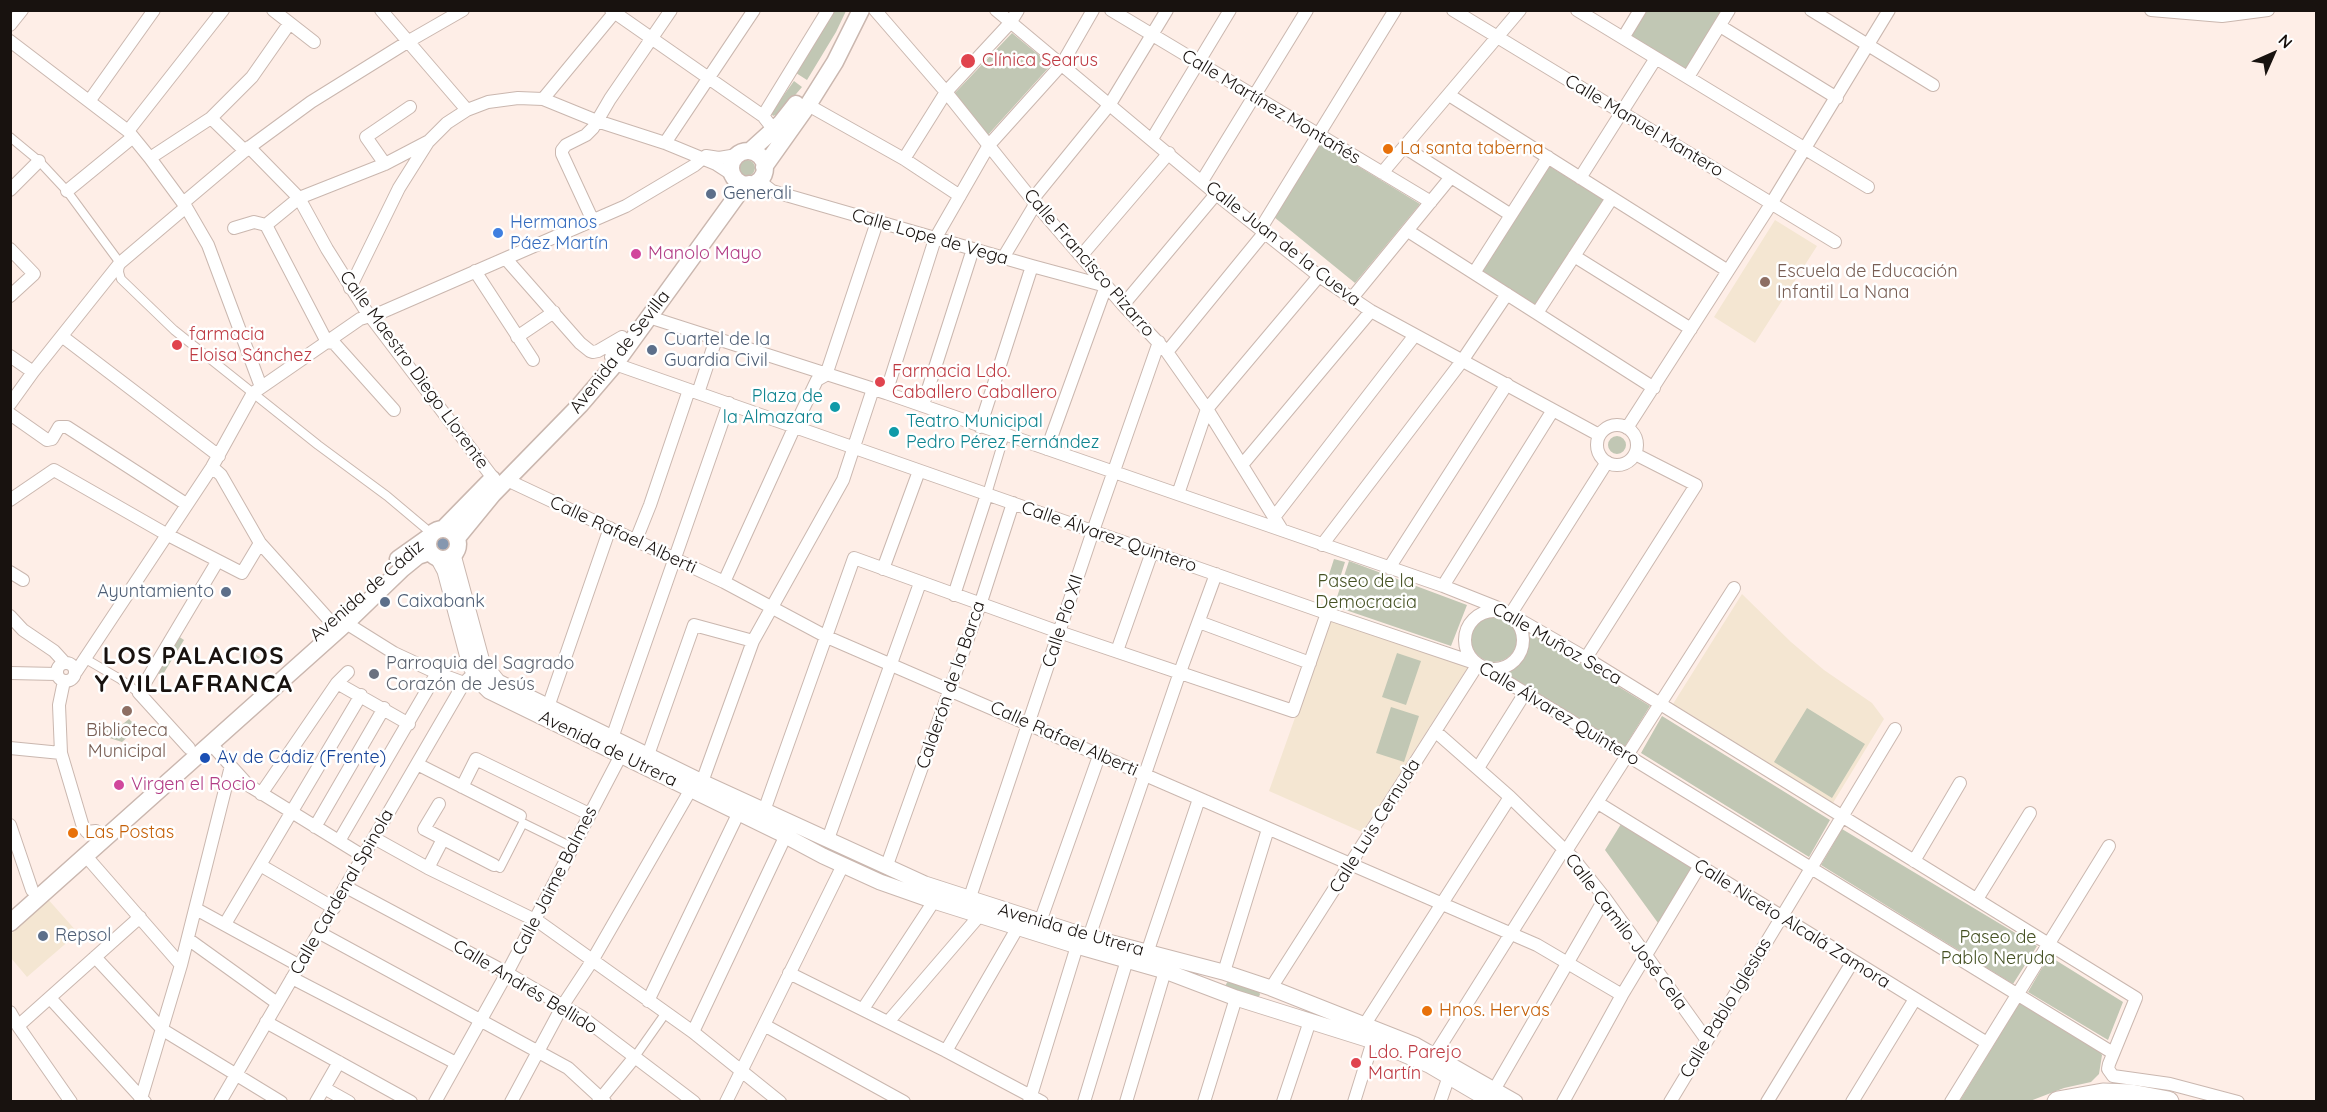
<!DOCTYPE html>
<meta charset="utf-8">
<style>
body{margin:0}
#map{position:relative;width:2327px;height:1112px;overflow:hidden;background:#feeee7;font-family:Quicksand,sans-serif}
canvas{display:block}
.frame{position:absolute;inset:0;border:12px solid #18120f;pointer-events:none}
.north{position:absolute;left:2243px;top:24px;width:60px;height:60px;-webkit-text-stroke:4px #fff;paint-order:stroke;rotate:45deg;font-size:16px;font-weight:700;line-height:24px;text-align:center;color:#18120f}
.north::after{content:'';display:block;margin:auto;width:21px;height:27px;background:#18120f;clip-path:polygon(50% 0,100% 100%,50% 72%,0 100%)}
</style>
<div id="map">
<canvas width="2327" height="1112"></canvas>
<div class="frame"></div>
<div class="north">N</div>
</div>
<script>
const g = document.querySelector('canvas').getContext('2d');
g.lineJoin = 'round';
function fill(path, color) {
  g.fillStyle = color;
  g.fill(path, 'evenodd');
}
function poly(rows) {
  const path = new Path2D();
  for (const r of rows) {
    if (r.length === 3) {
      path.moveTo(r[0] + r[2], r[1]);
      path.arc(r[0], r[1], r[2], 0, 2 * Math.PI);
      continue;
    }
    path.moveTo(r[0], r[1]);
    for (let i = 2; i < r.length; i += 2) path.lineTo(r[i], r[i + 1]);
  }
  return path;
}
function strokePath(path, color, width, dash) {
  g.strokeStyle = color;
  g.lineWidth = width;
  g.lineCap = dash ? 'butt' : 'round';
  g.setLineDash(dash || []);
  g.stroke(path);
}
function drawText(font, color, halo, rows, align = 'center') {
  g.font = font + ' Quicksand,sans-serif';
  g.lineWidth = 5;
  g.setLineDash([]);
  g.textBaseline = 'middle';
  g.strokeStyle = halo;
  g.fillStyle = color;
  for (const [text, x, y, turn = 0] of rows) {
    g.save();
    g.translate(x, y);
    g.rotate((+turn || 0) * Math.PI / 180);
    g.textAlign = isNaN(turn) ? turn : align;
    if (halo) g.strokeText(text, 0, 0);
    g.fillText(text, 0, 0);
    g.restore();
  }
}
fill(poly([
 [1775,220,1817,246,1755,343,1714,317],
 [1742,594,1791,642,1824,670,1872,703,1884,719,1833,803,1673,704],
 [1330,619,1468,667,1362,832,1269,791],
 [46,897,78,933,27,977,11,958,12,933,42,905]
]), '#f4e6d2');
fill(poly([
 [834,11,846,11,836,32,807,80,796,73],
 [1646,11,1724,11,1687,70,1631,36],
 [1012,33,1051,65,987,136,953,95],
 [794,81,802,87,780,113,773,116,771,113,773,110],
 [1320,143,1420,204,1355,283,1274,217],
 [747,168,8],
 [1549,166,1604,200,1535,307,1481,272],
 [1617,445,9],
 [1334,559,1345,562,1337,587,1326,584],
 [1349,561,1467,605,1451,646,1334,606],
 [1494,639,23],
 [1533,634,1650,706,1624,748,1509,677,1509,671,1524,658,1530,636],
 [178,636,184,640,162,676,156,672],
 [245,648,260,657,255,666,240,656],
 [1397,653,1421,661,1406,705,1382,697],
 [1391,707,1419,716,1404,762,1376,753],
 [1807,708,1865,744,1832,798,1774,762],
 [1662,716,1830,820,1809,857,1641,753],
 [129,719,134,724,127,730,131,734,122,742,100,735,102,727,107,731,114,722,119,727],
 [1621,824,1692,868,1658,923,1605,850],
 [1842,829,2037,946,2013,984,1821,865],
 [2049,956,2123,1002,2108,1040,2028,992],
 [1228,981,1259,990,1260,995,1257,998,1225,986],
 [2020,1002,2097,1048,2102,1055,2099,1074,2091,1082,2064,1088,2030,1101,1959,1102]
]), '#c1c7b4');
fill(poly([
 [443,543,7]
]), '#8597af');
const pedestrian = poly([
 [10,137,39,161,67,191,120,263,119,272,121,279,174,330,318,445,387,496,431,533],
 [987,494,1005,434],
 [84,658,120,679,139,693],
 [494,865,500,868,523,823,572,847],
 [634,1058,665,1014]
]);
const minor = poly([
 [273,10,314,42],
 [381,10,467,110],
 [611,10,763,116,774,130],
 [875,10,946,92,1034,202,1123,305,1167,352,1207,409,1282,530],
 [996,10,1216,194,1319,276,1371,311,1599,435],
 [1111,10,1431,202],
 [1453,10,1835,242],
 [1577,10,1868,187],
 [1811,10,1933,85],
 [2151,10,2222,16,2268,10],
 [10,25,22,10],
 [1720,26,1837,98],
 [1623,38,1640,10],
 [10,41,128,131,150,158,186,207,208,245,261,387],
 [1688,77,1729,10],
 [1449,95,1728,271],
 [543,99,614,13],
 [90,100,154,10],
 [808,105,904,159,960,196],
 [763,116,828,10],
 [211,118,245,151],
 [128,131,223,10],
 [1152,139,1230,10],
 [665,143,754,10],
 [249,147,299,198,327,249,364,308,493,478],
 [1404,147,1511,215],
 [706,156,719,158,737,155],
 [150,158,211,118,252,77,289,24],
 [904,159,946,92,1010,23,1018,10],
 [385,164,366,137,410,107],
 [1382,173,1520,10],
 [1580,178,1656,58],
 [758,180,772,191,1032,266,1106,286],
 [1202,181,1307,10],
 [10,190,39,161],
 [67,191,133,137],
 [183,203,247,149,311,102,409,41,463,10],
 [593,221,562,154,562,150,566,145,586,135,593,128,610,99,671,10],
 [234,228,254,222,266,225],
 [1261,228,1395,10],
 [1408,231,1654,388],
 [10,249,34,274,10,296],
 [1081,256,1169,153],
 [1574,256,1691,329],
 [1003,258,1033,208,1036,195,1110,104,1167,10],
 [506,259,580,343,590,351,593,352,598,351,622,337],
 [475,271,533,360],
 [1474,273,1548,157],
 [350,288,399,188,428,142],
 [1352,298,1451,177],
 [1123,305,1216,194],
 [1537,313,1612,198],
 [649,317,886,393,1443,586,1501,609,1586,658,2136,998,2109,1064,2108,1069,2113,1076,2170,1084,2238,1102],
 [63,337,219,456],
 [517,337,554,312],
 [622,337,611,357,615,364,1329,614,1478,664,2113,1053],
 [1167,352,1265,232],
 [10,356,33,372],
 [698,393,716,339],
 [886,393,935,239,989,145,1062,64,1093,10],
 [10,404,33,372,120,263,186,207],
 [923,405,973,249],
 [394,410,334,343,327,342,266,225,299,198,385,164,429,141,447,123,467,110,488,102,518,98,543,99,597,121,665,143,716,164,733,175],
 [10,414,47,440,52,439,59,427,67,427,186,504],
 [1617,445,20],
 [980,427,1032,266],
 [1627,428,1771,204,1889,10],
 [1047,449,1106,286],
 [1242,465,1371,311],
 [212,467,221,475,260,543,331,622,346,623,394,653,437,673,464,683,469,678],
 [507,480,724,582,827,637,1537,945,1622,995],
 [1178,494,1207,409,1319,276],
 [10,500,54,470,166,534,242,573,260,543],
 [1275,516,1415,335],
 [636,540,650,505,689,390],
 [1322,545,1462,361,1507,294],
 [1389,568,1507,384],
 [883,569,919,471],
 [10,572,23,580],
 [724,582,795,426,817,380,826,375,877,222],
 [1443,586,1553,410],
 [954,595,987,494],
 [1494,640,29],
 [1510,615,1607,462],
 [10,616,23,630,54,651,65,663],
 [1199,622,1310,663],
 [1117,651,1152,552],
 [1586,658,1696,485,1635,454],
 [66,672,9],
 [76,672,212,467,253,393,360,319,380,313,626,206,695,165,702,159],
 [10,673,57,674],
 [64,681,59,705,61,753,83,827,87,832,96,831],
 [337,683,409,724],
 [548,707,610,528],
 [1435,731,1510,797,1573,858,1605,898,1706,1039],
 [612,738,729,403],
 [211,744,248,785,363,856],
 [10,748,61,753],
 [189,748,139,693,217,562],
 [648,755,694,625,753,641],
 [417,764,520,816],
 [1478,768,1525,693],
 [702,782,753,641,843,480,873,389],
 [462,787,476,759,589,814],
 [261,794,337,683,348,672],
 [1598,803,1987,1043],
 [439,804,424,829,494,865],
 [764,811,854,558,1059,632,1293,711,1327,613],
 [10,825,32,890],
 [315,827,384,708],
 [374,838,428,868,539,922,693,1032,780,1102],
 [828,839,920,583],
 [339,841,437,673],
 [1566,851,1734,588],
 [85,855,181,965],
 [1914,861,1960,783],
 [260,865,334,908],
 [887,865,981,602,1013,503],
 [428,868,443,839],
 [346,887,507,973,582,1017,694,1102],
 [1977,899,2030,813],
 [969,900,1093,531,1159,342],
 [196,909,300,966],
 [1040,922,1099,756],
 [225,924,361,695],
 [320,933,568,1068,605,1102],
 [1089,937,1180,672,1216,574],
 [188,939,277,1003],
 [1147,953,1199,799],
 [95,957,163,1030,281,1102],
 [1224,972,1268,829],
 [789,973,946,1051,1042,1102],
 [292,978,456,1063],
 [1271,988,1478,664],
 [50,998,145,1102],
 [648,1001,739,812],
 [863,1009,934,901],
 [10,1012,18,1026,71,1102],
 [266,1022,411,1102],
 [888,1022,980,915],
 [1365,1024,1510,797],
 [764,1025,904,1102],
 [18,1026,140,917],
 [693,1032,786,835],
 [946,1051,1018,927],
 [1429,1064,1564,849],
 [324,1088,349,1102],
 [1494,1090,1605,898],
 [140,1102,181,965,231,766],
 [220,1102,464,683],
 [316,1102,339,1062],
 [435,1102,507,973,621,755],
 [511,1102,563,1005,592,961,691,789],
 [598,1102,634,1058],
 [726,1102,843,865],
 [1029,1102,1077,946],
 [1084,1102,1127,960],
 [1126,1102,1165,971],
 [1204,1102,1236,998],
 [1283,1102,1310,1021],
 [1354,1102,1373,1041],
 [1440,1102,1449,1076],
 [1563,1102,1622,995,1699,867],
 [1670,1102,1895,729],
 [1767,1102,1853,961],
 [1852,1102,1915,999],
 [1951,1102,2109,846]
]);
const tertiary = poly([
 [453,555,482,662,498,682,702,782,925,884,1089,937,1223,972,1271,988,1415,1045,1515,1102],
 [438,558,445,571,470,665,477,679,489,691,778,832,823,856,880,882,934,901,1077,946,1165,971,1236,998,1373,1041,1429,1065,1492,1102]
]);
const secondary = poly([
 [750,151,781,123,796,104],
 [748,168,17],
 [764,167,808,105,835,62,861,10],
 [444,528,492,479],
 [443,544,15],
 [457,538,493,494,580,405,615,364,741,190,749,184],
 [398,559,429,537],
 [10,923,346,623,402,569,418,556,430,552]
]);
const motorway = poly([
 [2058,1102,2103,1094,2131,1095,2168,1102]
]);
strokePath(pedestrian, '#cab7af', 10);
strokePath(minor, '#cab7af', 14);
strokePath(tertiary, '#cab7af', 17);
strokePath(secondary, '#cab7af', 19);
strokePath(motorway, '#cab7af', 23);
strokePath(pedestrian, '#fff', 8);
strokePath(minor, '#fff', 12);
strokePath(tertiary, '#fff', 15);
strokePath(secondary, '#fff', 16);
strokePath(motorway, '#fff', 21);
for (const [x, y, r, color] of [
 [968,61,8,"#e0444e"],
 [1388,149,6,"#e8710a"],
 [711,194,6,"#5c6f8a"],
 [498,233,6,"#3f7fe0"],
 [636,254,6,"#d1479c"],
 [1765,282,6,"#8d6e63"],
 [177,345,6,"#e0444e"],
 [652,350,6,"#5c6f8a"],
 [880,382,6,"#e0444e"],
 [835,407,6,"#0f9aa8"],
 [894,432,6,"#0f9aa8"],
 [226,592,6,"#5c6f8a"],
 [385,602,6,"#5c6f8a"],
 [374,674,6,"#6b7280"],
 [127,711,6,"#8d6e63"],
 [205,758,6,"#1a4fb4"],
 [119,785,6,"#d1479c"],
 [73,833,6,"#e8710a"],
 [43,936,6,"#5c6f8a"],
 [1427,1011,6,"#e8710a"],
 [1356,1063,6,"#e0444e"]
]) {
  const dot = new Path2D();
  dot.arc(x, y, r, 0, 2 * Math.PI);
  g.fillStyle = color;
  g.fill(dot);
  strokePath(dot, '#fff', 2);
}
drawText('18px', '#be3a42', '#fff', [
 ["Clínica Searus",982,61],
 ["farmacia",189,335],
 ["Eloisa Sánchez",189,356],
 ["Farmacia Ldo.",892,372],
 ["Caballero Caballero",892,393],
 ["Ldo. Parejo",1368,1053],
 ["Martín",1368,1074]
], 'left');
drawText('18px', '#18120f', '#fff', [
 ["Calle Martínez Montañés",1271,107,31],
 ["Calle Manuel Mantero",1644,126,31],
 ["Calle Lope de Vega",930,237,16],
 ["Calle Juan de la Cueva",1283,244,38],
 ["Calle Francisco Pizarro",1089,263,49],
 ["Avenida de Sevilla",620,352,-52],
 ["Calle Maestro Diego Llorente",414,370,54],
 ["Calle Rafael Alberti",623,535,25],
 ["Calle Álvarez Quintero",1109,537,19],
 ["Avenida de Cádiz",367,591,-41],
 ["Calle Pío XII",1063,621,-72],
 ["Calle Muñoz Seca",1557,644,30],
 ["Calderón de la Barca",951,685,-71],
 ["Calle Álvarez Quintero",1559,714,31],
 ["Calle Rafael Alberti",1064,739,24],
 ["Avenida de Utrera",608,749,26],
 ["Calle Luis Cernuda",1375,826,-58],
 ["Calle Jaime Balmes",555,881,-63],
 ["Calle Cardenal Spinola",342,892,-60],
 ["Calle Niceto Alcalá Zamora",1792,924,32],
 ["Avenida de Utrera",1071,930,16],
 ["Calle Camilo José Cela",1626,932,53],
 ["Calle Andrés Bellido",525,987,31],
 ["Calle Pablo Iglesias",1726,1008,-59]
]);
drawText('18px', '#c56008', '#fff', [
 ["La santa taberna",1400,149],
 ["Las Postas",85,833],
 ["Hnos. Hervas",1439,1011]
], 'left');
drawText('18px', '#4e5e75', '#fff', [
 ["Generali",723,194],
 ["Cuartel de la",664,340],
 ["Guardia Civil",664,361],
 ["Ayuntamiento",214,592,"right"],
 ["Caixabank",397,602],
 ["Repsol",55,936]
], 'left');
drawText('18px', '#366cbe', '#fff', [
 ["Hermanos",510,223],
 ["Páez Martín",510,244]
], 'left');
drawText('18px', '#b23c85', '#fff', [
 ["Manolo Mayo",648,254],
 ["Virgen el Rocio",131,785]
], 'left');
drawText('18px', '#785e54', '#fff', [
 ["Escuela de Educación",1777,272],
 ["Infantil La Nana",1777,293],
 ["Biblioteca",127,731,"center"],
 ["Municipal",127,752,"center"]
], 'left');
drawText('18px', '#0d838f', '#fff', [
 ["Plaza de",823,397],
 ["la Almazara",823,418],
 ["Teatro Municipal",906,422,"left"],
 ["Pedro Pérez Fernández",906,443,"left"]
], 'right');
drawText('18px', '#455123', '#fff', [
 ["Paseo de la",1366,582],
 ["Democracia",1366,603],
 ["Paseo de",1998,938],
 ["Pablo Neruda",1998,959]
]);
drawText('18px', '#5b616d', '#fff', [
 ["Parroquia del Sagrado",386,664],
 ["Corazón de Jesús",386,685]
], 'left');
drawText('18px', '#164399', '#fff', [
 ["Av de Cádiz (Frente)",217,758]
], 'left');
g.letterSpacing = '1.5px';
drawText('bold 24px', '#18120f', '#fff', [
 ["LOS PALACIOS",194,657],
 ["Y VILLAFRANCA",194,685]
]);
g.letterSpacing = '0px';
</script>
